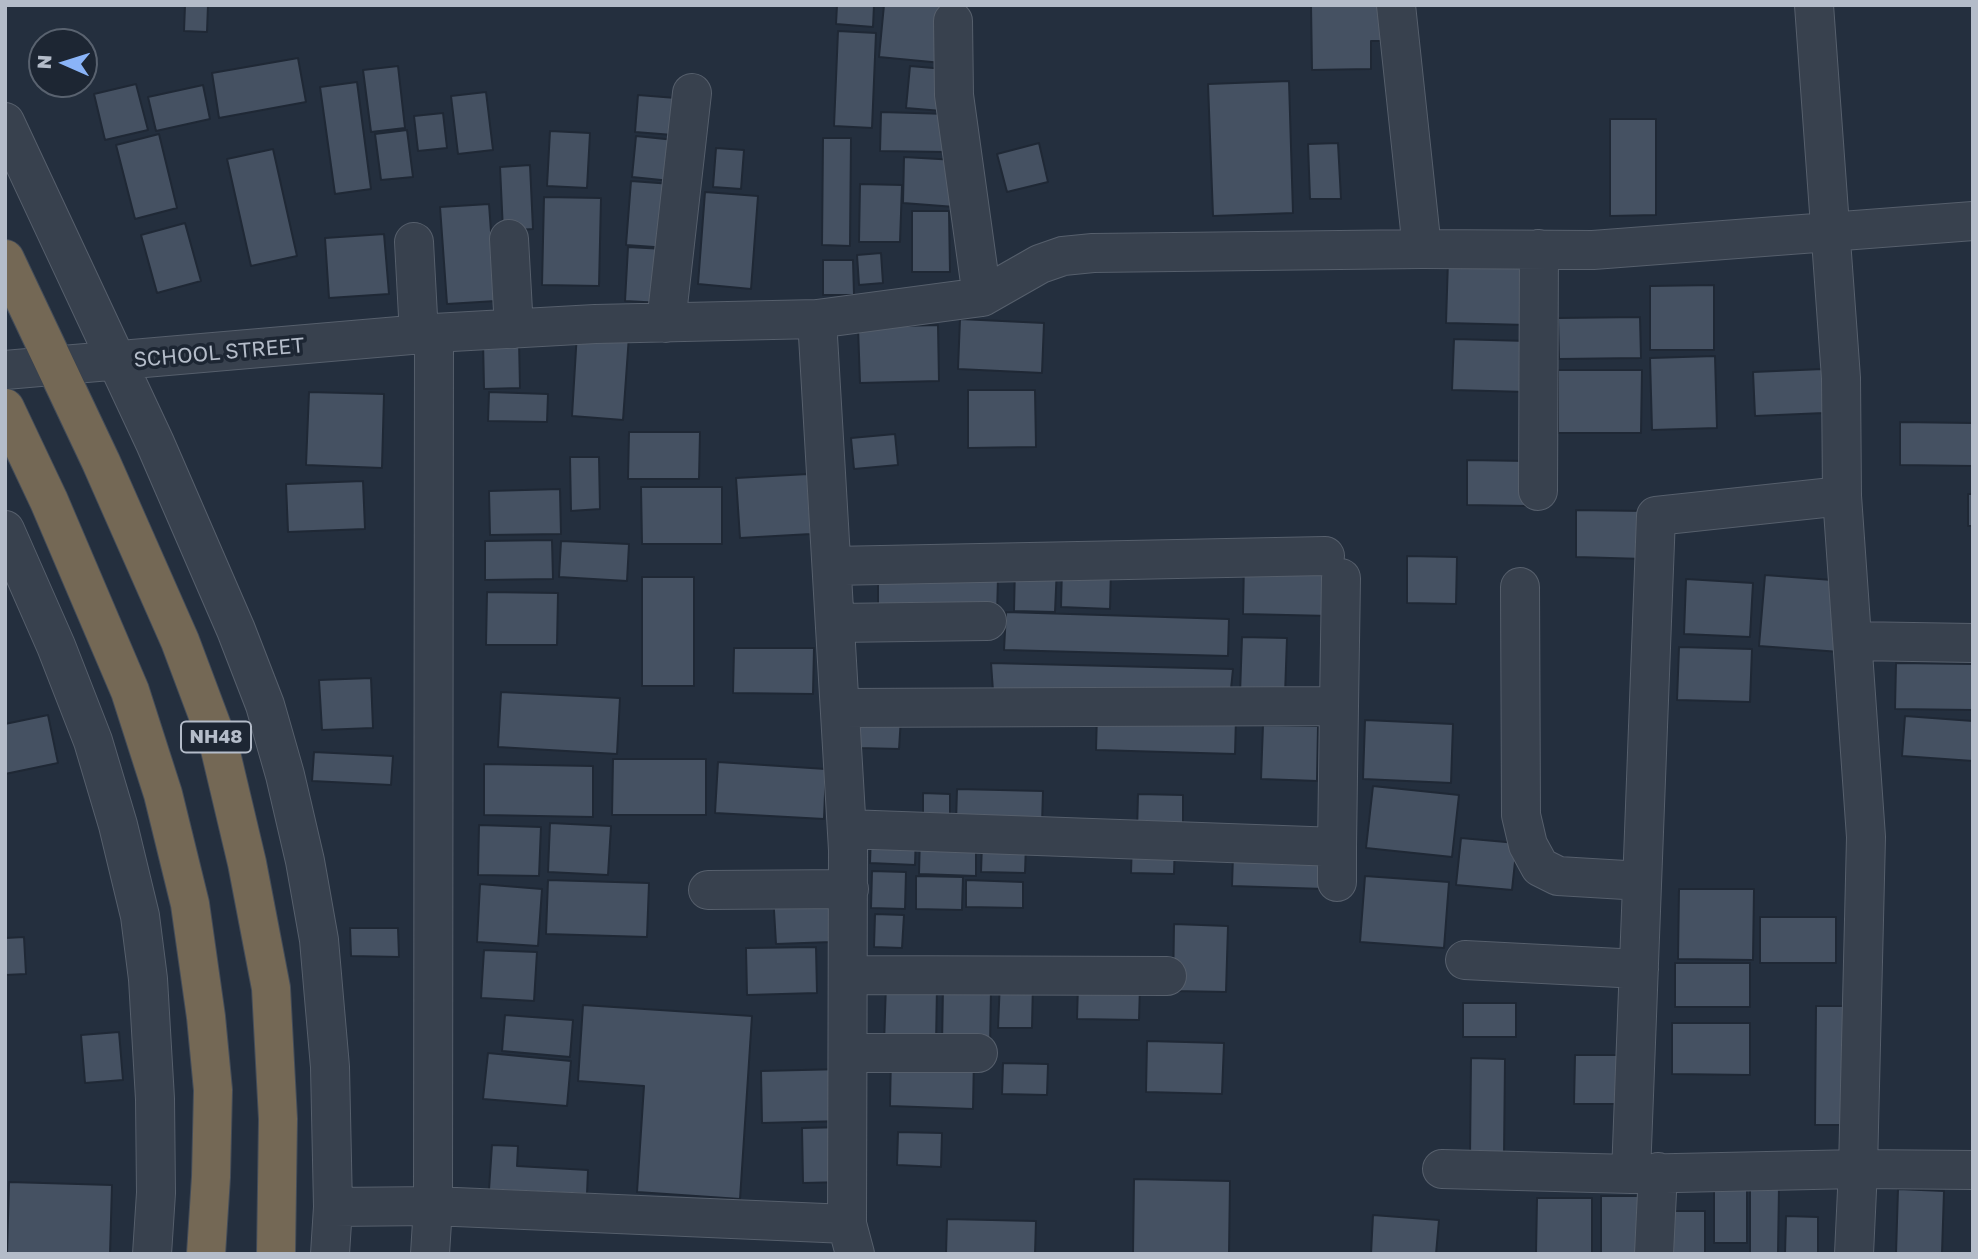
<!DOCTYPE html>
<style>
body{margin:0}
#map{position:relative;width:1978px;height:1259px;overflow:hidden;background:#242f3e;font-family:"Golos Text",sans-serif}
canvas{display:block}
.frame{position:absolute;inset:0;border:7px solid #b4bcc9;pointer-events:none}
.north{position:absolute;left:28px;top:28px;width:70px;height:70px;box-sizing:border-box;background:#1d2633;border:2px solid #59626f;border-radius:50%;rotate:273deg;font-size:19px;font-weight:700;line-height:28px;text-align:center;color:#b4bcc9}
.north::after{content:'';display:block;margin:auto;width:24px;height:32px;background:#8ab4f8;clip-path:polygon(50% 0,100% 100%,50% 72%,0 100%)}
</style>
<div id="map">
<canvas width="1978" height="1259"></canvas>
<div class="frame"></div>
<div class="north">N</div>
</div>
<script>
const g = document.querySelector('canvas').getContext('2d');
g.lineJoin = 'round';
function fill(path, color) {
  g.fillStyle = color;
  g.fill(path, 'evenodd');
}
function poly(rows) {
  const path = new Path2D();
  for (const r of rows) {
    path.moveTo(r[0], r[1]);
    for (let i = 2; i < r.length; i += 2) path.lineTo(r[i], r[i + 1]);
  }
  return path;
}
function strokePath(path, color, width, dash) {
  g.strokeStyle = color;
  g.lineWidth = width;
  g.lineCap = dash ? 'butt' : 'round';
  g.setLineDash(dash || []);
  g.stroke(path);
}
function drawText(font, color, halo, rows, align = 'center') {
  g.font = font + ' "Golos Text",sans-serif';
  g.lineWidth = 7;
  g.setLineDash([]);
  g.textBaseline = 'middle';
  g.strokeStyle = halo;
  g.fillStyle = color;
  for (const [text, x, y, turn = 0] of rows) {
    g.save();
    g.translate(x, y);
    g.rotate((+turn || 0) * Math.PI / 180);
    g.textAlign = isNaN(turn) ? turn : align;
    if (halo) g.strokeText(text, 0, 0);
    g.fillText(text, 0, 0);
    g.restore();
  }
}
const building = poly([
 [185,5,208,5,207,32,184,31,185,5],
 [837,5,874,5,873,27,836,24,837,5],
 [884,5,947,5,942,63,879,57,884,5],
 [1311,5,1383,5,1386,41,1371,41,1371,69,1312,70,1311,5],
 [838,31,876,33,872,128,834,126,838,31],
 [298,58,306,102,219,118,212,73,298,58],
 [398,66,405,128,371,132,363,70,398,66],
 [910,66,945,69,942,111,906,108,910,66],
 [1289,81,1293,213,1213,216,1208,84,1289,81],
 [357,82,371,189,335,194,320,87,357,82],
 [136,84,148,130,105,140,94,94,136,84],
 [203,85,210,119,156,131,148,97,203,85],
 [486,92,493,150,458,154,451,96,486,92],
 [638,95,676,98,673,135,635,132,638,95],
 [881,112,948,114,947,152,880,151,881,112],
 [443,113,447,148,418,151,414,116,443,113],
 [1610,119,1656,119,1656,215,1610,216,1610,119],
 [407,130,413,177,381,180,375,134,407,130],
 [550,131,590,133,587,188,547,186,550,131],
 [159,134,177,208,135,219,116,145,159,134],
 [636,136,675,140,671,181,632,177,636,136],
 [823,138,851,138,850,246,822,245,823,138],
 [1039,143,1048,182,1007,192,997,154,1039,143],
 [1338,143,1341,199,1310,199,1308,144,1338,143],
 [716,148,744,150,741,189,713,187,716,148],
 [273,149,297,256,251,266,227,159,273,149],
 [904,157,956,160,955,207,903,203,904,157],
 [530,165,533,229,503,231,500,167,530,165],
 [631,181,672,184,668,248,626,245,631,181],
 [860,184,902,185,900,242,859,242,860,184],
 [705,192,758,196,751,289,698,284,705,192],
 [544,197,601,198,599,286,542,285,544,197],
 [489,204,496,301,447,304,440,207,489,204],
 [912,211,949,211,950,272,912,272,912,211],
 [185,223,201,281,157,293,141,235,185,223],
 [384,234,389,294,329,298,325,238,384,234],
 [628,247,665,249,662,303,625,301,628,247],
 [881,253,883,283,859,285,857,255,881,253],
 [823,260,853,260,854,295,823,295,823,260],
 [1448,260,1528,262,1527,325,1446,323,1448,260],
 [1714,285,1714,350,1650,350,1650,286,1714,285],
 [1640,317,1641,358,1559,359,1558,318,1640,317],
 [960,319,1044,323,1042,373,958,369,960,319],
 [938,325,939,381,860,383,858,327,938,325],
 [577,332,629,336,623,420,572,416,577,332],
 [1454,339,1528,341,1527,392,1452,390,1454,339],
 [483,340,519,340,520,388,484,389,483,340],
 [1715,356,1717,428,1652,430,1650,358,1715,356],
 [1823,369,1824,413,1755,416,1753,372,1823,369],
 [1558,370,1642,370,1641,433,1558,433,1558,370],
 [968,390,1035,390,1036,447,968,448,968,390],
 [309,392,384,394,382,468,306,465,309,392],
 [489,392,548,394,547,422,488,421,489,392],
 [1900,422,1973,423,1973,466,1900,465,1900,422],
 [629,432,700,432,699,479,628,479,629,432],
 [895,434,898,465,854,469,851,438,895,434],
 [570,457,599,457,600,509,571,511,570,457],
 [1467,460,1528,461,1527,506,1467,505,1467,460],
 [808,474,811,534,740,538,736,478,808,474],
 [363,481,365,529,288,532,286,484,363,481],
 [641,487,722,487,722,544,642,544,641,487],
 [560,489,561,534,490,535,489,491,560,489],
 [1968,494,1973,494,1973,526,1968,526,1968,494],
 [1576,510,1645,511,1644,559,1576,557,1576,510],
 [552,540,553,579,485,580,485,541,552,540],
 [561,541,629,544,627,581,559,577,561,541],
 [1407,556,1457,557,1456,604,1407,603,1407,556],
 [1244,561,1332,564,1330,616,1243,614,1244,561],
 [1015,566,1057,567,1055,612,1014,611,1015,566],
 [1062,567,1111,569,1110,609,1061,607,1062,567],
 [878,573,998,577,997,615,878,612,878,573],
 [1765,575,1846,581,1840,652,1759,646,1765,575],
 [642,577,694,577,694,686,642,686,642,577],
 [1686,579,1753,583,1750,637,1684,634,1686,579],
 [487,592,558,593,557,645,486,645,487,592],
 [1006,612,1229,619,1228,656,1004,650,1006,612],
 [1242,637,1287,638,1285,695,1240,694,1242,637],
 [1679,647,1752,649,1750,702,1677,700,1679,647],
 [734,648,814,648,813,694,733,693,734,648],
 [991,663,1233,669,1231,689,993,691,991,663],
 [1896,663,1973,664,1973,710,1895,709,1896,663],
 [371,678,373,728,322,730,319,680,371,678],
 [501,692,620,698,617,754,498,747,501,692],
 [1097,714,1236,718,1235,754,1096,750,1097,714],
 [48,715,58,763,5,774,5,724,48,715],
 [859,716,901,718,899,749,858,748,859,716],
 [1905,716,1973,721,1973,761,1902,756,1905,716],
 [1365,720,1453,724,1451,783,1363,779,1365,720],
 [1263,725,1318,726,1317,781,1261,779,1263,725],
 [314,752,393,756,391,785,312,781,314,752],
 [613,759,706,759,706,815,612,815,613,759],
 [718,762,826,769,824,819,715,813,718,762],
 [484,764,593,766,593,817,484,815,484,764],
 [1373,786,1459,795,1452,857,1366,848,1373,786],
 [957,789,1043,791,1042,825,956,823,957,789],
 [923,793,950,794,950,824,923,824,923,793],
 [1138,794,1183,795,1183,833,1137,832,1138,794],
 [550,823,611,826,608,875,548,872,550,823],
 [479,825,541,827,539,876,478,875,479,825],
 [871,833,916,834,915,865,870,863,871,833],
 [920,836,976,838,976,876,919,874,920,836],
 [1461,838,1517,843,1512,890,1456,885,1461,838],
 [1132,841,1175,842,1174,874,1131,873,1132,841],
 [982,843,1026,844,1025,873,981,872,982,843],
 [1233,855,1326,857,1324,889,1232,886,1233,855],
 [872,871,906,872,905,909,871,908,872,871],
 [916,876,963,877,962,910,916,909,916,876],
 [1365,876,1449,882,1444,948,1360,942,1365,876],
 [548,880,649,883,647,937,546,934,548,880],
 [966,880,1023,882,1023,908,966,907,966,880],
 [480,884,542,889,538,946,477,942,480,884],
 [1679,889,1754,889,1753,960,1678,959,1679,889],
 [830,892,832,942,776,944,773,894,830,892],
 [875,914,904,915,902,948,874,947,875,914],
 [1760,917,1836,917,1836,963,1760,963,1760,917],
 [1174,924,1228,926,1226,992,1173,991,1174,924],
 [350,928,398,928,399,957,351,956,350,928],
 [24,937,26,974,5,975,5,938,24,937],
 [816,947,817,993,747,995,746,948,816,947],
 [484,950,537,952,534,1001,481,998,484,950],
 [1675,963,1750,963,1750,1007,1675,1007,1675,963],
 [1000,981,1033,982,1032,1028,998,1028,1000,981],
 [886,984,937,986,936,1045,884,1044,886,984],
 [1078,984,1140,986,1139,1020,1077,1019,1078,984],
 [943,987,991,989,990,1046,942,1045,943,987],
 [1463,1003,1516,1003,1516,1037,1463,1037,1463,1003],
 [583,1005,752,1016,740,1199,637,1192,644,1086,578,1081,583,1005],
 [1816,1006,1848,1006,1847,1125,1815,1125,1816,1006],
 [505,1015,573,1020,570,1057,502,1051,505,1015],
 [1672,1023,1750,1023,1750,1075,1672,1074,1672,1023],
 [119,1032,123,1080,85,1083,81,1035,119,1032],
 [1147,1041,1224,1043,1222,1094,1146,1092,1147,1041],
 [488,1053,571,1061,567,1106,483,1099,488,1053],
 [891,1055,974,1057,973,1109,890,1106,891,1055],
 [1575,1055,1631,1055,1631,1104,1574,1104,1575,1055],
 [1471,1058,1505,1059,1504,1157,1470,1157,1471,1058],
 [1003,1063,1048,1064,1047,1095,1002,1094,1003,1063],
 [843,1069,845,1121,762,1123,761,1071,843,1069],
 [844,1127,846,1182,803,1183,802,1128,844,1127],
 [898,1132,942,1133,941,1167,897,1165,898,1132],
 [492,1145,518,1146,517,1166,588,1170,587,1194,489,1190,492,1145],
 [1134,1179,1230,1181,1229,1254,1133,1254,1134,1179],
 [1714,1180,1747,1180,1747,1243,1714,1243,1714,1180],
 [9,1182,112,1185,110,1254,7,1254,9,1182],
 [1779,1186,1778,1254,1750,1254,1750,1187,1779,1186],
 [1898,1189,1944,1191,1942,1254,1896,1254,1898,1189],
 [1601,1196,1638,1196,1638,1254,1601,1254,1601,1196],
 [1537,1198,1592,1198,1592,1254,1536,1254,1537,1198],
 [1664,1211,1705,1211,1705,1254,1664,1254,1664,1211],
 [1373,1215,1439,1220,1436,1254,1371,1254,1373,1215],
 [1786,1216,1818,1217,1818,1254,1785,1254,1786,1216],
 [947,1219,1036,1221,1035,1254,946,1254,947,1219]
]);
fill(building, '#455162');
strokePath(building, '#1f2835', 2);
const minor = poly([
 [1396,5,1422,249],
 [1814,5,1841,378,1842,496,1866,837,1858,1169,1854,1254],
 [953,21,954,95,982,297],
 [5,122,155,443,236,630,265,705,285,775,305,861,319,940,330,1067,333,1207,330,1254],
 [509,239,514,329],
 [414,242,419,335],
 [817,319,848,850,847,1224,855,1254],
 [666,323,692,93],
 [434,333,433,1206,847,1224],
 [5,370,434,333,595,324,817,319,982,297,1040,264,1063,256,1093,253,1422,249,1593,250,1973,221],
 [1538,491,1539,249],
 [1842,496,1656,516,1631,1174,1858,1169,1973,1170],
 [5,530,56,646,93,741,118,825,140,916,148,979,155,1099,156,1193,152,1254],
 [832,566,1325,556],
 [1520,587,1521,815,1528,845,1540,867,1558,876,1642,881],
 [835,623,987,621],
 [1853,641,1973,643],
 [1339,706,1341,578],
 [840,708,1339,706,1337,847],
 [847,829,1337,847,1337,882],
 [708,890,849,889],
 [1465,960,1639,969],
 [848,975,1167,976],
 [848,1053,978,1053],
 [1442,1169,1631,1174],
 [333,1207,433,1206,430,1254],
 [1654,1254,1658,1172]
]);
const highway = poly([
 [5,259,101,462,180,641,219,745,247,863,271,988,278,1119,276,1254],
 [5,408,49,501,130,691,163,794,190,904,206,1017,213,1090,211,1177,206,1254]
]);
strokePath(minor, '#565f6c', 40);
strokePath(highway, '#434c59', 40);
strokePath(minor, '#38414e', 38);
strokePath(highway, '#746855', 38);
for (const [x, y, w] of [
 [216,737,70]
]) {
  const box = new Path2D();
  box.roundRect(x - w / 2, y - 15.5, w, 31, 5);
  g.fillStyle = '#1d2633';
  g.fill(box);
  strokePath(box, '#b4bcc9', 2);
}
drawText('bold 19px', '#b4bcc9', null, [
 ["NH48",216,737]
]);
drawText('21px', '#b4bcc9', '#1d2633', [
 ["SCHOOL STREET",219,353,-5]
]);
</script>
